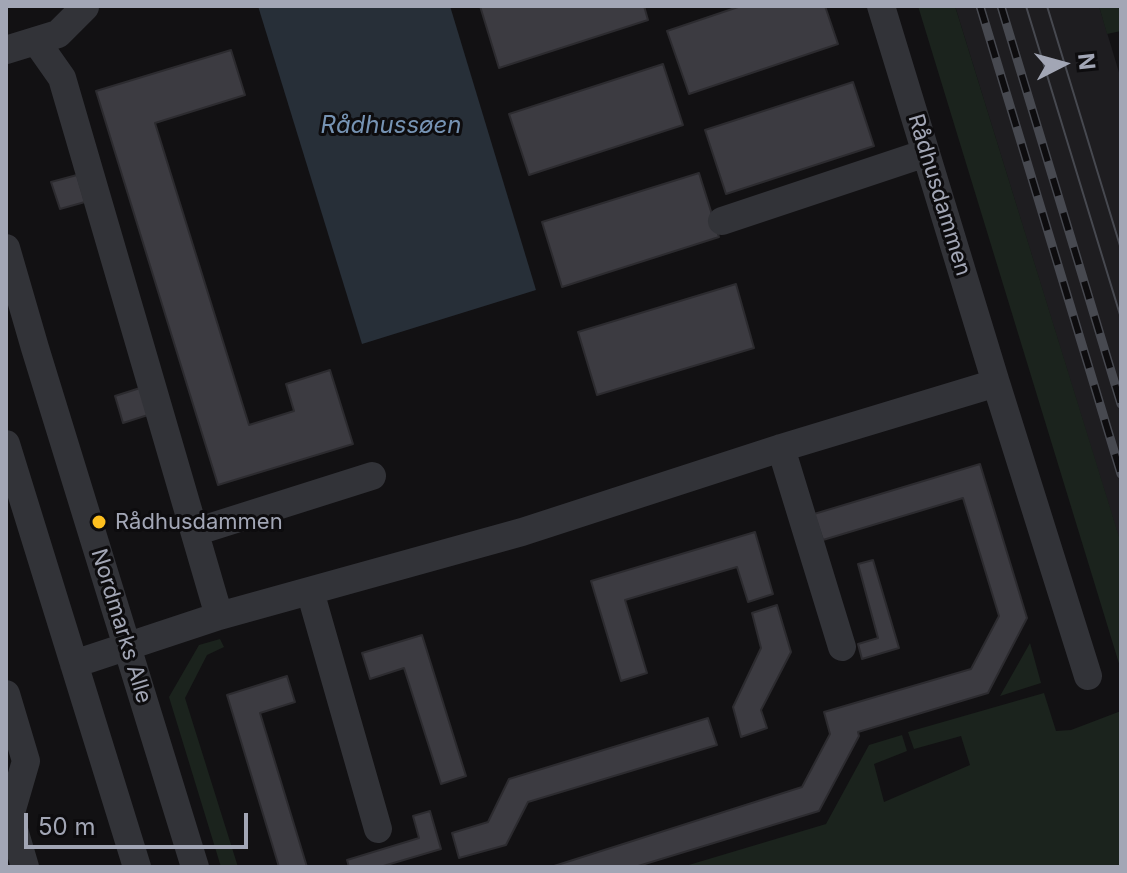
<!DOCTYPE html>
<meta charset="utf-8">
<style>
body{margin:0}
#map{position:relative;width:1127px;height:873px;overflow:hidden;background:#121113;font-family:Inter,sans-serif}
canvas{display:block}
.frame{position:absolute;inset:0;border:8px solid #a2a6b5;pointer-events:none}
.north{position:absolute;left:1023px;top:24px;width:80px;height:80px;-webkit-text-stroke:6px #0d0c0e;paint-order:stroke;rotate:84deg;font-size:22px;font-weight:700;line-height:32px;text-align:center;color:#a2a6b5}
.north::after{content:'';display:block;margin:auto;width:28px;height:36px;background:#a2a6b5;clip-path:polygon(50% 0,100% 100%,50% 72%,0 100%)}
.scale{position:absolute;left:24px;top:813px;width:224px;height:36px;box-sizing:border-box;border:4px solid #a2a6b5;border-top:0;padding-left:10px;font-size:24px;line-height:28px;white-space:nowrap;color:#a2a6b5;-webkit-text-stroke:6px #0d0c0e;paint-order:stroke}
</style>
<div id="map">
<canvas width="1127" height="873"></canvas>
<div class="frame"></div>
<div class="north">N</div>
<div class="scale">50 m</div>
</div>
<script>
const g = document.querySelector('canvas').getContext('2d');
g.lineJoin = 'round';
function fill(path, color) {
  g.fillStyle = color;
  g.fill(path, 'evenodd');
}
function poly(rows) {
  const path = new Path2D();
  for (const r of rows) {
    path.moveTo(r[0], r[1]);
    for (let i = 2; i < r.length; i += 2) path.lineTo(r[i], r[i + 1]);
  }
  return path;
}
function strokePath(path, color, width, dash) {
  g.strokeStyle = color;
  g.lineWidth = width;
  g.lineCap = dash ? 'butt' : 'round';
  g.setLineDash(dash || []);
  g.stroke(path);
}
function drawText(font, color, halo, rows, align = 'center') {
  g.font = font + ' Inter,sans-serif';
  g.lineWidth = 6;
  g.setLineDash([]);
  g.textBaseline = 'middle';
  g.strokeStyle = halo;
  g.fillStyle = color;
  for (const [text, x, y, turn = 0] of rows) {
    g.save();
    g.translate(x, y);
    g.rotate((+turn || 0) * Math.PI / 180);
    g.textAlign = isNaN(turn) ? turn : align;
    if (halo) g.strokeText(text, 0, 0);
    g.fillText(text, 0, 0);
    g.restore();
  }
}
fill(poly([
 [955,6,1099,6,1121,79,1121,545]
]), '#1e1d20');
fill(poly([
 [918,6,955,6,1121,543,1121,670],
 [1099,6,1121,6,1121,31,1107,34],
 [220,639,224,647,207,655,185,698,238,867,221,867,169,697,199,645],
 [1030,643,1041,683,1000,696],
 [1044,693,1056,731,1071,730,1121,711,1121,867,682,867,826,824,869,745,902,735,907,751,874,764,884,802,970,765,961,736,914,749,908,732]
]), '#1b231d');
fill(poly([
 [258,6,450,6,536,290,362,344]
]), '#272f38');
const building = poly([
 [480,6,644,6,648,20,499,68,480,6],
 [741,6,825,6,838,44,689,94,667,31,741,6],
 [231,50,245,95,155,123,249,425,294,411,286,384,330,370,353,444,218,485,96,91,231,50],
 [663,64,683,125,529,175,509,114,663,64],
 [853,82,874,146,726,194,705,130,853,82],
 [699,173,719,237,562,287,542,222,699,173],
 [77,175,85,202,60,209,51,182,77,175],
 [736,284,754,348,597,395,578,332,736,284],
 [140,388,148,415,123,423,115,396,140,388],
 [980,464,1027,618,988,693,858,732,859,736,819,811,635,867,551,867,802,787,830,734,824,712,971,669,999,616,963,498,823,540,814,514,980,464],
 [755,532,773,594,748,602,737,567,625,600,647,673,621,681,591,581,755,532],
 [873,560,899,648,862,659,858,644,878,638,858,564,873,560],
 [777,605,791,652,761,710,767,728,741,737,733,707,761,648,752,613,777,605],
 [422,635,466,776,441,784,404,668,370,679,362,653,422,635],
 [287,676,295,702,260,713,307,867,279,867,227,695,287,676],
 [708,718,717,745,528,802,506,845,459,858,452,833,488,822,509,779,708,718],
 [430,811,441,849,380,867,349,867,347,860,419,838,413,816,430,811]
]);
fill(building, '#3c3b41');
strokePath(building, '#2c2b2f', 2);
strokePath(poly([
 [36,41,62,78,219,616],
 [6,50,58,34,85,7],
 [722,221,926,153],
 [6,248,35,348,195,867],
 [996,383,1088,676],
 [6,444,137,867],
 [781,448,842,647],
 [195,532,372,476],
 [310,591,378,829],
 [74,664,219,616,522,532,781,448,996,383,881,6],
 [6,694,26,761,10,816,25,867]
]), '#323338', 28);
strokePath(poly([
 [1026,6,1121,318],
 [1047,6,1121,249]
]), '#474950', 2);
const rail = poly([
 [980,6,1121,474],
 [1001,6,1121,404]
]);
strokePath(rail, '#474950', 9);
strokePath(rail, '#0d0c0e', 6, [18]);
for (const [x, y, r, color] of [
 [99,522,8,"#fec01f"]
]) {
  const dot = new Path2D();
  dot.arc(x, y, r, 0, 2 * Math.PI);
  g.fillStyle = color;
  g.fill(dot);
  strokePath(dot, '#0d0c0e', 3);
}
drawText('22px', '#a2a6b5', '#0d0c0e', [
 ["Rådhusdammen",939,195,73],
 ["Nordmarks Alle",121,626,73]
]);
drawText('22px', '#a2a6b5', '#0d0c0e', [
 ["Rådhusdammen",115,522]
], 'left');
drawText('italic 24px', '#7693b3', '#0d0c0e', [
 ["Rådhussøen",391,126]
]);
</script>
